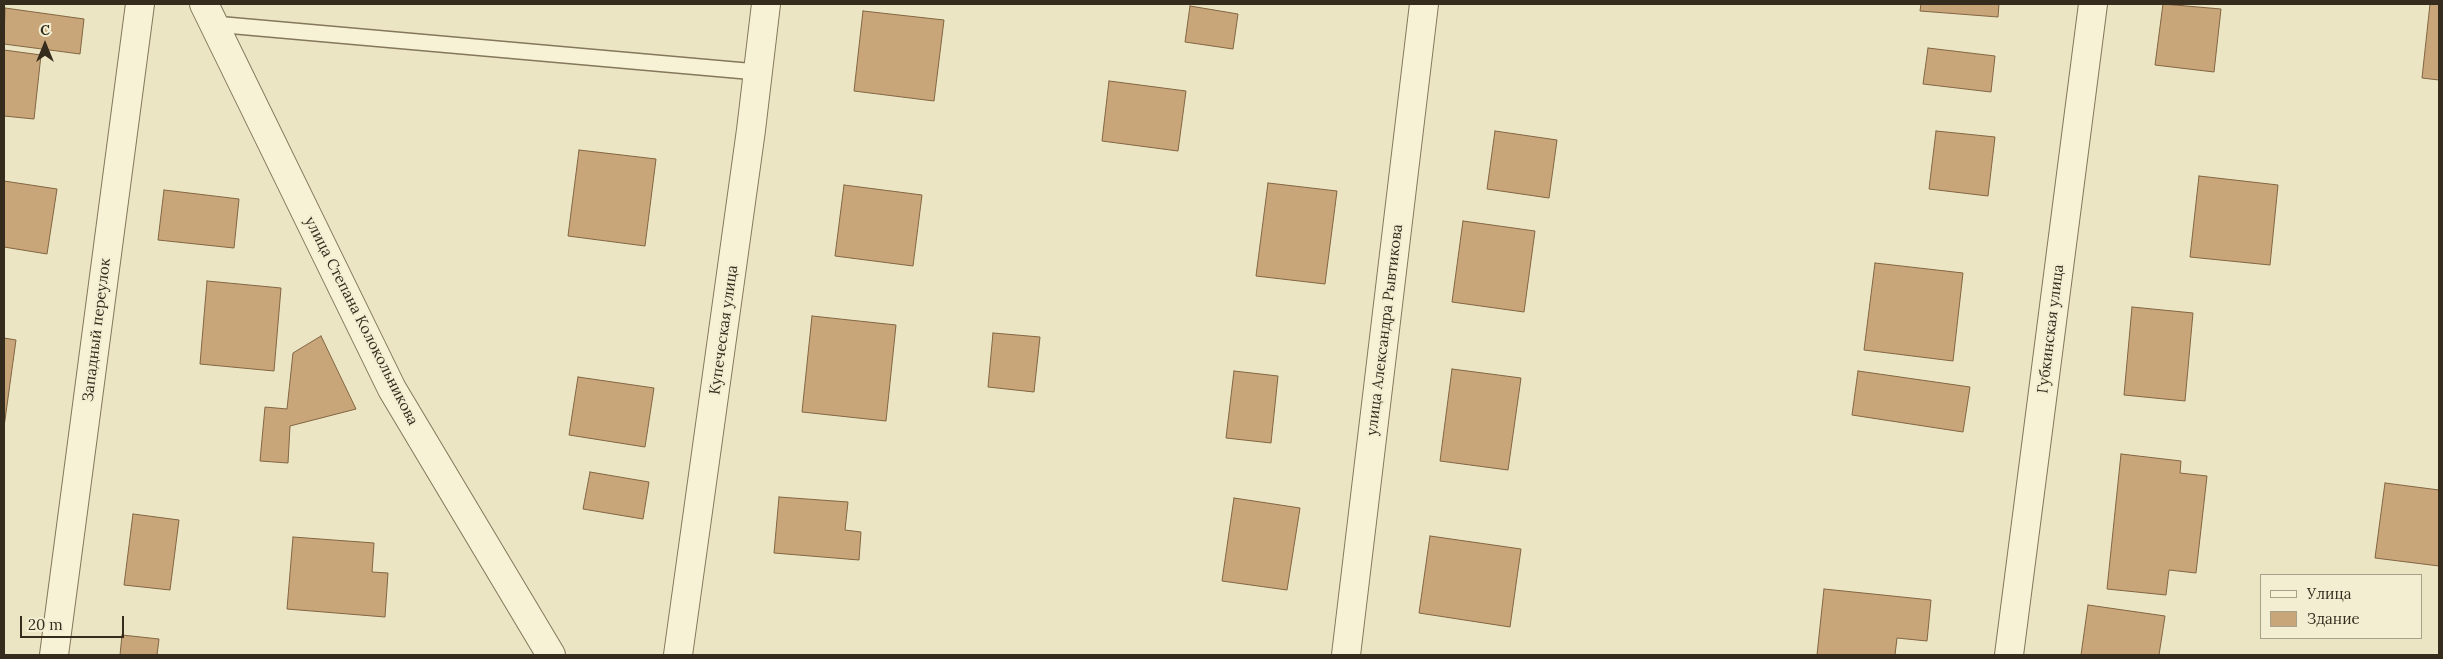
<!DOCTYPE html>
<meta charset="utf-8">
<style>
body{margin:0}
#map{position:relative;width:2443px;height:659px;overflow:hidden;background:#ebe5c3;font-family:Lora,serif}
canvas{display:block}
.frame{position:absolute;inset:0;border:5px solid #352c1e;pointer-events:none}
.legend{position:absolute;left:2260px;top:574px;width:162px;height:65px;box-sizing:border-box;background:#f3eed2;border:1px solid #a7a08a;margin:0;padding:6px 9px;list-style:none;font-size:15px;color:#352c1e}
.legend li{display:flex;align-items:center;gap:10px;height:25px}
.legend b{width:25px;border:1px solid #a7a08a}
.north{position:absolute;left:20px;top:20px;width:50px;height:50px;-webkit-text-stroke:4px #f3eed2;paint-order:stroke;rotate:0deg;font-size:14px;font-weight:700;line-height:20px;text-align:center;color:#352c1e}
.north::after{content:'';display:block;margin:auto;width:18px;height:22px;background:#352c1e;clip-path:polygon(50% 0,100% 100%,50% 72%,0 100%)}
.scale{position:absolute;left:20px;top:616px;width:104px;height:22px;box-sizing:border-box;border:2px solid #352c1e;border-top:0;padding-left:6px;font-size:15px;line-height:18px;white-space:nowrap;color:#352c1e;-webkit-text-stroke:4px #f3eed2;paint-order:stroke}
</style>
<div id="map">
<canvas width="2443" height="659"></canvas>
<div class="frame"></div>
<ul class="legend">
<li><b style="height:6px;background:#f7f2d5"></b>Улица</li>
<li><b style="height:14px;background:#c8a67a"></b>Здание</li>
</ul>
<div class="north">С</div>
<div class="scale">20 m</div>
</div>
<script>
const g = document.querySelector('canvas').getContext('2d');
g.lineJoin = 'round';
function fill(path, color) {
  g.fillStyle = color;
  g.fill(path, 'evenodd');
}
function poly(rows) {
  const path = new Path2D();
  for (const r of rows) {
    path.moveTo(r[0], r[1]);
    for (let i = 2; i < r.length; i += 2) path.lineTo(r[i], r[i + 1]);
  }
  return path;
}
function strokePath(path, color, width, dash) {
  g.strokeStyle = color;
  g.lineWidth = width;
  g.lineCap = dash ? 'butt' : 'round';
  g.setLineDash(dash || []);
  g.stroke(path);
}
function drawText(font, color, halo, rows, align = 'center') {
  g.font = font + ' Lora,serif';
  g.lineWidth = 4;
  g.setLineDash([]);
  g.textBaseline = 'middle';
  g.strokeStyle = halo;
  g.fillStyle = color;
  for (const [text, x, y, turn = 0] of rows) {
    g.save();
    g.translate(x, y);
    g.rotate((+turn || 0) * Math.PI / 180);
    g.textAlign = isNaN(turn) ? turn : align;
    if (halo) g.strokeText(text, 0, 0);
    g.fillText(text, 0, 0);
    g.restore();
  }
}
const building = poly([
 [1921,4,1999,4,1998,17,1920,11,1921,4],
 [2163,4,2221,9,2214,72,2155,65,2163,4],
 [2430,4,2439,4,2439,80,2422,78,2430,4],
 [1190,6,1238,14,1233,49,1185,42,1190,6],
 [5,8,84,19,80,54,4,44,5,8],
 [863,11,944,20,934,101,854,91,863,11],
 [1928,48,1995,56,1991,92,1923,84,1928,48],
 [4,50,41,55,34,119,4,116,4,50],
 [1109,81,1186,91,1178,151,1102,141,1109,81],
 [1495,131,1557,140,1549,198,1487,189,1495,131],
 [1936,131,1995,137,1988,196,1929,189,1936,131],
 [579,150,656,159,645,246,568,236,579,150],
 [2199,176,2278,185,2270,265,2190,257,2199,176],
 [4,181,57,189,47,254,4,247,4,181],
 [1268,183,1337,191,1325,284,1256,276,1268,183],
 [844,185,922,195,913,266,835,256,844,185],
 [164,190,239,199,234,248,158,240,164,190],
 [1463,221,1535,231,1524,312,1452,302,1463,221],
 [1875,263,1963,273,1953,361,1864,350,1875,263],
 [207,281,281,288,274,371,200,364,207,281],
 [2132,307,2193,313,2185,401,2124,395,2132,307],
 [812,316,896,325,886,421,802,412,812,316],
 [993,333,1040,337,1034,392,988,387,993,333],
 [321,336,356,409,290,426,288,463,260,461,265,407,287,409,293,353,321,336],
 [4,338,16,340,4,427,4,338],
 [1452,369,1521,378,1508,470,1440,461,1452,369],
 [1234,371,1278,376,1271,443,1226,438,1234,371],
 [1858,371,1970,387,1963,432,1852,415,1858,371],
 [578,377,654,388,645,447,569,435,578,377],
 [2121,454,2181,461,2180,473,2207,476,2196,573,2169,570,2166,595,2107,589,2121,454],
 [590,472,649,482,643,519,583,509,590,472],
 [2385,483,2439,490,2439,566,2375,558,2385,483],
 [779,497,848,502,845,530,861,532,859,560,774,553,779,497],
 [1234,498,1300,508,1287,590,1222,581,1234,498],
 [133,514,179,520,170,590,124,585,133,514],
 [1430,536,1521,549,1510,627,1419,613,1430,536],
 [293,537,374,543,372,572,388,573,385,617,287,609,293,537],
 [1824,589,1931,600,1927,641,1897,638,1895,655,1817,655,1824,589],
 [2088,605,2165,616,2159,655,2081,655,2088,605],
 [122,635,159,639,157,655,120,655,122,635]
]);
fill(building, '#c8a67a');
strokePath(building, '#826542', 1);
const lane = poly([
 [214,24,757,72]
]);
const street = poly([
 [204,4,392,389,551,655],
 [54,655,140,4],
 [678,655,751,130,766,4],
 [1346,655,1424,4],
 [2009,655,2093,4]
]);
strokePath(lane, '#84775b', 18);
strokePath(street, '#84775b', 30);
strokePath(lane, '#f7f2d5', 15);
strokePath(street, '#f7f2d5', 28);
drawText('15px', '#352c1e', '#f3eed2', [
 ["улица Степана Колокольникова",361,321,63],
 ["Губкинская улица",2051,329,-83],
 ["Западный переулок",97,330,-83],
 ["Купеческая улица",724,330,-82],
 ["улица Александра Рывтикова",1385,330,-83]
]);
</script>
